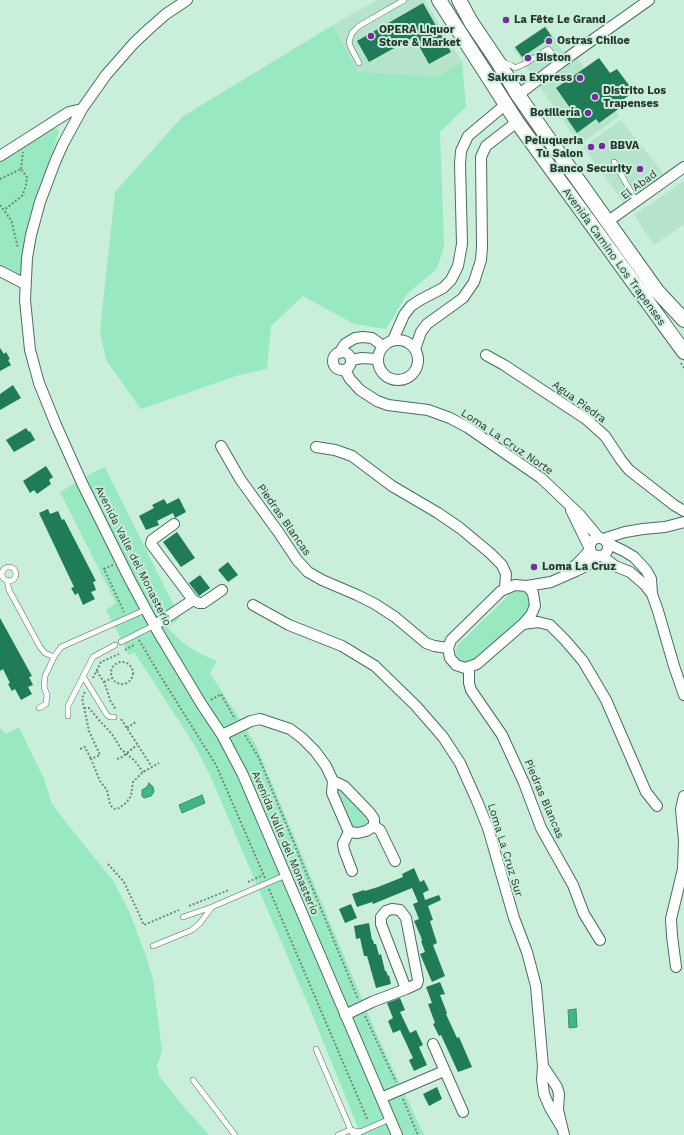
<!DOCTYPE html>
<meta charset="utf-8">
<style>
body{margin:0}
canvas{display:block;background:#c9efdb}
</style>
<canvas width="684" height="1135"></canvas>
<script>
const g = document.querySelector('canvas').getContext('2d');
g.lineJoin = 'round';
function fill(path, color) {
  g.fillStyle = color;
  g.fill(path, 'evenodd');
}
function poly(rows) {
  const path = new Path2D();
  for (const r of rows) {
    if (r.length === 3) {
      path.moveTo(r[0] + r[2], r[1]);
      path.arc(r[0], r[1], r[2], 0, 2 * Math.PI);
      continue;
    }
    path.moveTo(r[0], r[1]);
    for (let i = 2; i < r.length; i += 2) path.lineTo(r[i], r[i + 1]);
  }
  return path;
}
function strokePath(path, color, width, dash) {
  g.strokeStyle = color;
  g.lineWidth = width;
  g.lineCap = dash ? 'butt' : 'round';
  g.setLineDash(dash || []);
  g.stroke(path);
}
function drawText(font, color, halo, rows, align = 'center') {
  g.font = font + ' "Work Sans",sans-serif';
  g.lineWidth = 4;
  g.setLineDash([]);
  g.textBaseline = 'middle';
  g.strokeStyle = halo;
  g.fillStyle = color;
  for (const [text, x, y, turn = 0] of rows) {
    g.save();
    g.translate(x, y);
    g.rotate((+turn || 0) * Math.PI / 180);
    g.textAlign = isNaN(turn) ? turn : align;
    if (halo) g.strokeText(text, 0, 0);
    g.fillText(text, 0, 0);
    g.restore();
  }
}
fill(poly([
 [377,0,425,0,462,62,438,76,358,72,333,25],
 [546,25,565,55,573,52,619,116,580,145,513,48],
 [621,120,663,173,623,202,583,147],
 [684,181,684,224,654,245,634,215]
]), '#b6e4cb');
fill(poly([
 [333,25,358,72,438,76,462,62,466,107,440,132,444,246,437,269,407,294,386,329,354,324,303,296,271,326,267,369,239,375,141,409,106,360,100,331,115,192,182,117],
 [53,128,58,129,59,132,29,220,21,275,0,264,0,161],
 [105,467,180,618,168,628,183,643,201,654,217,661,210,673,255,743,377,1035,424,1135,361,1135,310,1009,209,773,192,741,134,652,129,655,106,610,116,603,60,492,90,474],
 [518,590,522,591,527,594,531,600,531,607,527,616,474,663,468,664,461,662,456,654,457,646,511,593],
 [19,727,44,779,52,804,68,825,114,882,130,913,146,956,153,979,162,1051,157,1065,159,1076,178,1100,209,1135,0,1135,0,728,6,734],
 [339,787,370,818,369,826,353,829,337,797,336,788]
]), '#98e8c1');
const water = poly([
 [149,783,153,787,154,792,151,796,144,798,142,796,142,790,147,787,149,783],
 [202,795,205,803,182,813,179,805,202,795],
 [576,1009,577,1027,569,1028,568,1010,576,1009]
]);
fill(water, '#41b686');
strokePath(water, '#39906c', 1);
fill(poly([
 [423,3,451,52,429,64,414,37,369,62,357,41],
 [545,27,552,37,522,57,515,47],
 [599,58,610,73,617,69,634,92,621,101,624,105,599,123,596,119,577,133,566,117,573,112,556,88],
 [0,348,4,354,6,352,10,359,8,360,11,365,0,371],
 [13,385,21,398,0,410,0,394],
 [26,428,29,432,30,431,35,440,14,452,6,440],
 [46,466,53,477,49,480,51,484,37,494,34,490,30,493,23,481],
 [179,498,186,512,175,518,173,513,157,521,159,525,146,530,139,516,154,508,152,505,164,499,167,504],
 [48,509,50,514,58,511,62,520,64,519,96,581,93,582,96,590,91,592,95,599,83,605,78,593,75,595,71,588,74,587,39,513],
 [177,532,195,558,181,567,163,542],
 [228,562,238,575,228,582,218,570],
 [200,575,210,588,199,596,189,583],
 [0,618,32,676,29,677,33,685,28,687,32,694,21,700,15,689,12,691,8,684,10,683,3,669,0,671],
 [414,868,420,882,424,880,429,890,423,893,425,900,439,895,441,900,428,906,433,920,430,921,437,943,433,945,445,976,432,982,420,954,425,952,421,941,422,941,421,937,414,921,419,919,413,904,418,902,412,888,373,904,372,902,357,907,352,894,364,890,365,891,378,887,403,877,402,874],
 [351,904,357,918,345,923,339,909],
 [369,923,372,940,373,940,374,944,376,944,379,955,381,954,385,971,386,971,388,976,389,975,391,984,376,988,367,956,364,956,360,938,356,939,354,926],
 [440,982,445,994,440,995,447,1013,446,1014,457,1038,459,1037,472,1067,458,1072,441,1035,439,1036,433,1024,435,1023,428,1004,432,1003,426,987],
 [400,998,405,1010,400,1012,410,1033,416,1030,423,1045,419,1047,427,1065,414,1071,409,1060,413,1058,400,1030,393,1033,388,1021,393,1018,387,1003],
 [437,1087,442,1099,429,1106,423,1094]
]), '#207b57');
const lane = poly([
 [501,62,511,65,515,68,526,63,548,49,560,63],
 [359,63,351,48,349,42,352,33,359,26,404,0],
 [614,162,636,201],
 [9,574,7],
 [7,580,9,590,40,647,45,653,54,657],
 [121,642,155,625],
 [83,676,107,715,110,717,114,717],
 [39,708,46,704,47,695,44,687,45,676,54,657,61,647,145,610],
 [68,716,68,706,93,657,115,645],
 [183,917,212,907],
 [153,946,192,930,200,923,212,907,286,875],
 [316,1049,353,1135],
 [193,1080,235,1135],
 [338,1135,350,1130,360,1132],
 [357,1135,360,1132,390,1119]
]);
const street = poly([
 [187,0,166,14,150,28,134,43,106,75,82,109,63,144,55,162,40,202,31,235,27,258,25,300,30,350,39,383,56,425,82,483,130,580,158,632,202,705,222,735,243,775,397,1135],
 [518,95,560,63,649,0],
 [0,156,69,112,82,109],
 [607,222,684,167],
 [0,271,25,284],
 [398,360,20],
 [393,340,404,315,411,306,420,300,443,288,451,280,458,266,462,244,460,164,461,151,468,136,505,105],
 [415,349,421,332,427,324,463,298,474,282,481,260,482,247,481,157,486,146,517,122],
 [342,361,9],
 [339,353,345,344,355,338,363,337,372,338,383,346],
 [486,355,504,365,586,419,605,436,621,460,629,470,674,505,684,511],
 [351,360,362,358,377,359],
 [345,370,350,379,360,390,377,401,388,405,428,410,450,418,467,427,541,478,580,515,599,538],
 [221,446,240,479,279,533,297,560,308,572,322,580,357,595,375,604,395,617,426,643,434,646,448,648],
 [316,447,335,450,352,456,392,486,438,513,460,528,490,553,502,565,506,574,505,588],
 [571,510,589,547],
 [174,524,152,540,151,544,193,600,199,603,203,603,222,590],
 [599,547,9],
 [603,539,625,532,643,529,665,527,684,522],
 [607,543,624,551,634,557,646,570,651,579,652,594,658,611,674,666,684,695],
 [602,556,615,566,630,572,645,585,652,594],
 [568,571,577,564,590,550],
 [515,585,527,586,533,593,535,606,531,615,523,624,477,664,465,668,456,665,450,658,448,648,451,640,501,591,515,585],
 [527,586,551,582,576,571,586,566,597,556],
 [253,605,289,625,342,646,375,666,416,706,443,737,460,763,477,801,488,828,514,918,527,952,536,986,543,1066,542,1079,544,1094,550,1108,562,1128],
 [523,624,538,622,550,625,565,640,583,661,606,700,646,792,657,806],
 [155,625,193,600],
 [469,668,469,683,471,690,502,735,524,783,541,828,573,885,584,914,600,940],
 [222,735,251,721,260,719,290,729,302,738,315,751,326,766,333,781,344,786,370,813,374,819,374,826],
 [333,781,332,793,349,832,358,833,366,831,374,826],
 [374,826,380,830,395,861],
 [349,832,343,844,344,850,352,871],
 [676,967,672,936,671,919,683,869,684,841,681,809,684,796],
 [345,1015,372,1002,406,989,417,984,418,980,406,918,400,910,392,909,386,911,381,917,381,924,406,989],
 [433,1044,463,1112],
 [543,1066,557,1087,559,1094,558,1110,564,1135],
 [381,1098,444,1071]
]);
const secondary = poly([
 [439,0,517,122,684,352],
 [459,0,471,22,498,62,518,95,548,138,657,291,684,320]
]);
strokePath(lane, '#4b6e5d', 6);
strokePath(street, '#4b6e5d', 12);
strokePath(secondary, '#4b6e5d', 16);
strokePath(poly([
 [21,169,23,152],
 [0,179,21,169,27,177,26,186,22,196,4,210],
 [0,205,11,220,18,248],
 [681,363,684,368],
 [113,565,104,569,124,612],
 [139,640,158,672,216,765,265,878],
 [125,650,134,645],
 [122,673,11],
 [97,671,105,684,110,700,116,710],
 [93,678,101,662,119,654],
 [104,682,112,678],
 [85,692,82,698,83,703,89,731,100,755,91,759,100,781,107,790,110,804,112,807,115,809,119,808,126,803,131,796,133,782,143,772,159,763],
 [211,700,221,694,235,719],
 [84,708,89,708,99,720,112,734,121,749,135,761,143,772],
 [121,719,152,767],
 [127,728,136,722],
 [245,735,259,758,358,999],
 [80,749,85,747,91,759],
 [117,759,122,757,137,745],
 [108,864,124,882,144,925,179,910],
 [248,882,263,875],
 [269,889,368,1121],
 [189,906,229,890],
 [365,1016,396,1082],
 [403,1099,418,1135]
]), '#708a7d', 2, [2, 2]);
strokePath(lane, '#fff', 5);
strokePath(street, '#fff', 10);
strokePath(secondary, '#fff', 14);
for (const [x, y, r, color] of [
 [506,20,4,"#782b9d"],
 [371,36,4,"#782b9d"],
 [549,41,4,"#782b9d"],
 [528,58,4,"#782b9d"],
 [580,78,4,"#782b9d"],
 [595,97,4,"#782b9d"],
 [588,113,4,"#782b9d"],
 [602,146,4,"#782b9d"],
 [591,147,4,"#782b9d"],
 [640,169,4,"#782b9d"],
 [534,567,4,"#782b9d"]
]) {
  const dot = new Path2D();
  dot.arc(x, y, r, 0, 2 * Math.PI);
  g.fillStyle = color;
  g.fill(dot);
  strokePath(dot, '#c9efdb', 1.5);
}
drawText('bold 11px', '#27362f', '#c9efdb', [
 ["La Fête Le Grand",514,20],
 ["OPERA Liquor",379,30],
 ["Store & Market",379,43],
 ["Ostras Chiloe",557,41],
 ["Biston",536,58],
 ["Sakura Express",572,78,"right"],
 ["Distrito Los",603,91],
 ["Trapenses",603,104],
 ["Botillería",580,113,"right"],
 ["Peluqueria",583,141,"right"],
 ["Tu Salon",583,154,"right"],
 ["BBVA",610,146],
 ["Banco Security",632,169,"right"],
 ["Loma La Cruz",542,567]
], 'left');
drawText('11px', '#27362f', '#c9efdb', [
 ["El Abad",639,185,-36],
 ["Avenida Camino Los Trapenses",614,257,54],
 ["Agua Piedra",579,402,36],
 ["Loma La Cruz Norte",507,442,34],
 ["Piedras Blancas",284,520,55],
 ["Avenida Valle del Monasterio",133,556,63],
 ["Piedras Blancas",544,799,67],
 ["Avenida Valle del Monasterio",285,843,67],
 ["Loma La Cruz Sur",505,850,73]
]);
</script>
